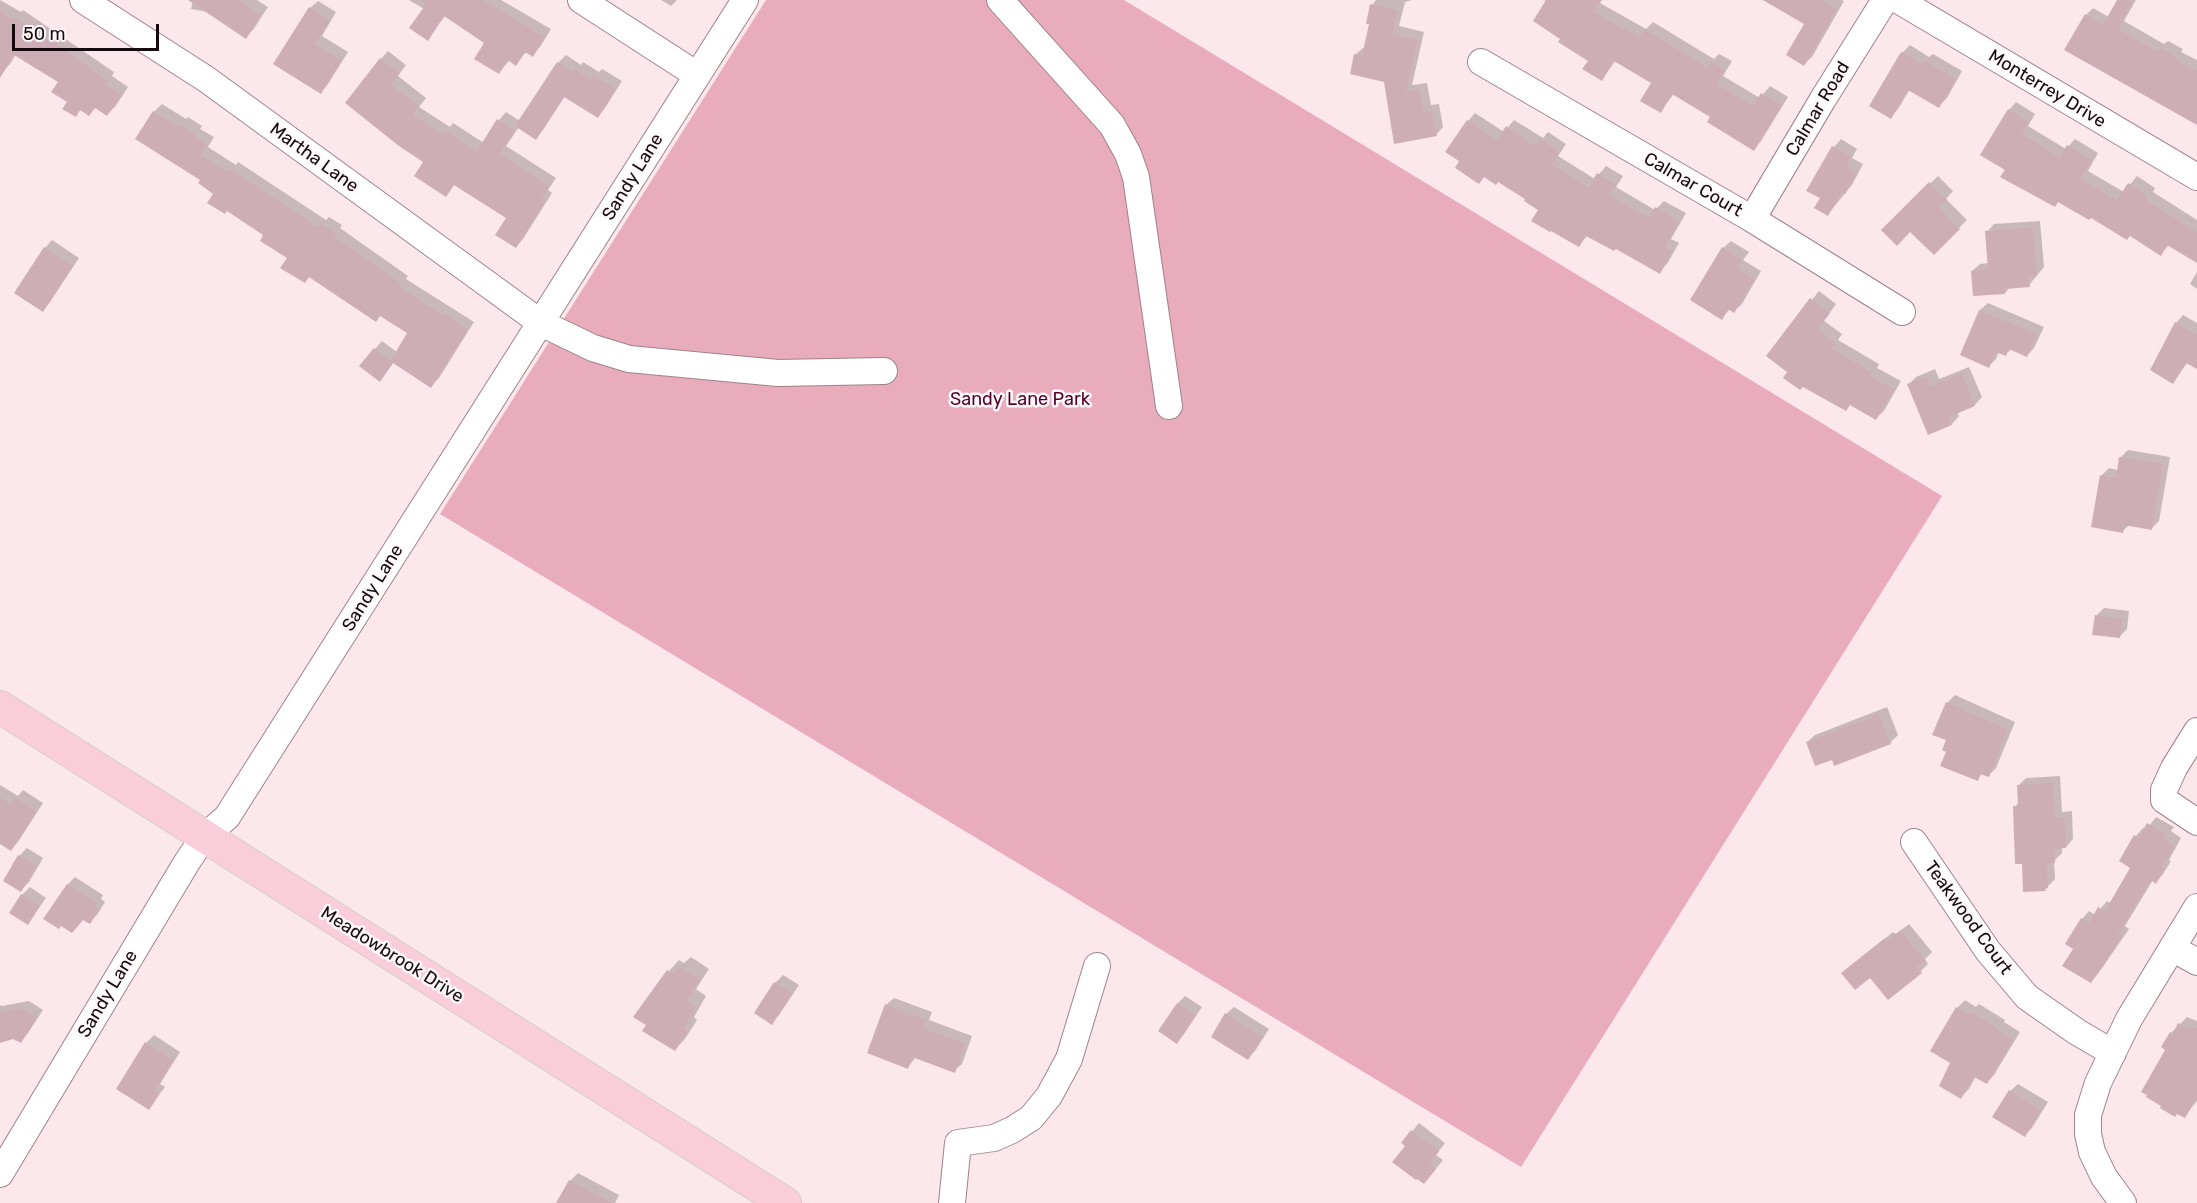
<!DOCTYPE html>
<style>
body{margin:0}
#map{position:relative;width:2197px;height:1203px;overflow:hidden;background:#fbe7ec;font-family:Rubik,sans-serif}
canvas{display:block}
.scale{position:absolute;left:12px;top:24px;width:147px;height:27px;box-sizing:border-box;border:3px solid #150b0e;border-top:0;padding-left:8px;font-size:18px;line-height:21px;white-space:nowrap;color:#150b0e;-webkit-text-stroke:4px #fff8fa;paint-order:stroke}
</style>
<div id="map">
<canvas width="2197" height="1203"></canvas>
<div class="scale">50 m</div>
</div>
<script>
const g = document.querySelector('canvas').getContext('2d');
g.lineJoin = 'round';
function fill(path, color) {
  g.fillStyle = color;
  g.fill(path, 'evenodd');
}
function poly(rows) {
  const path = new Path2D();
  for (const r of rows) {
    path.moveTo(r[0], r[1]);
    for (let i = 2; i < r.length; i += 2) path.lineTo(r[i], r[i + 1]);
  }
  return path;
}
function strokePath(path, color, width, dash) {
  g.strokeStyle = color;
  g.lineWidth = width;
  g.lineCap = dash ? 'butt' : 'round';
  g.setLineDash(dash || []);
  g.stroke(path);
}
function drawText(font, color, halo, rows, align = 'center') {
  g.font = font + ' Rubik,sans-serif';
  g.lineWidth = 5;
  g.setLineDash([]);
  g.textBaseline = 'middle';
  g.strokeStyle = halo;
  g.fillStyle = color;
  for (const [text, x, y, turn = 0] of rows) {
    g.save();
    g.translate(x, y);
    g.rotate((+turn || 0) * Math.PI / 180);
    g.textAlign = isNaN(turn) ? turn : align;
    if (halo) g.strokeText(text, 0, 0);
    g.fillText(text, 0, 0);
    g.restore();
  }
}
fill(poly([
 [766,0,1124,0,1942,496,1521,1167,440,514]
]), '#e8acbd');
fill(poly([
 [0,0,21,12,23,10,114,72,112,76,128,87,115,107,107,114,96,107,89,114,82,109,75,115,60,81,16,54,10,64,2,72,0,71],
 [193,0,257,0,268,7,253,30,245,38,208,12,191,9],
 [409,0,501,0,551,29,540,47,532,55,527,51,516,64,510,60,499,72,486,42,446,15,427,39,424,9],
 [661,0,677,0,671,6],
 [1376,0,1412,0,1405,2,1399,26,1424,32,1412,85,1427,83,1431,105,1439,104,1443,127,1436,135,1385,80,1355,55,1363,48,1365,48,1371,23,1372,5],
 [1544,0,1602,0,1600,3,1646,29,1653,22,1714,59,1719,54,1732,61,1723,76,1760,98,1770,86,1788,97,1761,141,1754,149,1712,116,1674,94,1660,111,1653,83,1616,60,1602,79,1590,60,1563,38,1547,2],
 [1763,0,1842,0,1844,1,1812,57,1804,64,1806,23],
 [2119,0,2136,0,2124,21,2164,44,2168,41,2183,49,2181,52,2197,60,2197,124,2066,49,2086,15,2093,8,2109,17],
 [318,1,336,12,322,36,348,52,328,84,321,92,310,8],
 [1910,45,1929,57,1933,54,1962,71,1947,98,1939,106,1910,89,1898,109,1891,117,1871,105,1902,53],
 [388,51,406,65,398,76,426,98,419,107,450,127,453,123,484,143,499,120,506,112,520,121,558,63,566,55,581,65,583,62,599,72,602,69,622,81,605,108,598,116,565,96,543,130,535,138,519,127,506,146,556,178,548,190,552,193,523,239,516,247,508,218,455,184,446,195,425,162,400,145,381,59],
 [2016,102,2035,114,2028,126,2066,149,2075,139,2098,153,2088,171,2124,192,2137,176,2155,188,2153,192,2197,220,2197,261,2169,245,2161,254,2131,235,2007,169,2009,110],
 [162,104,186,119,188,117,202,126,200,129,214,137,208,147,236,165,238,162,326,220,329,217,342,225,340,228,408,276,406,279,474,322,439,378,431,386,394,362,380,380,375,349,382,341,397,352,409,333,289,257,215,193,202,180,154,112],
 [1475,113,1504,132,1514,120,1543,138,1548,132,1566,144,1558,156,1595,179,1606,166,1623,176,1616,187,1655,210,1664,201,1686,213,1671,239,1679,243,1667,264,1659,272,1616,248,1588,235,1579,245,1527,198,1498,180,1485,176,1479,182,1461,161,1468,121],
 [1841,139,1857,149,1852,158,1863,164,1852,185,1828,214,1822,198,1808,190,1834,147],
 [1938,176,1953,191,1946,199,1967,220,1934,253,1910,230,1883,230],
 [2040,221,2044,267,2029,285,2010,287,2005,293,1972,271,1980,264,1989,263,1987,232,1994,224],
 [52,240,79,258,50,302,42,310,45,248],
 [1731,241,1749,252,1743,260,1761,271,1742,304,1734,311,1730,309,1722,318,1723,248],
 [2197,272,2197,289,2190,284],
 [1819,291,1836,304,1824,321,1842,334,1838,340,1879,364,1877,368,1901,381,1884,411,1876,418,1789,371,1768,356],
 [1988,303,2044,327,2034,348,2027,356,2011,349,2006,354,1999,352,1996,359,1989,366,1962,354,1980,310],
 [2183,315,2197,323,2197,368,2188,362,2173,382,2176,323],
 [1969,367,1982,397,1975,405,1957,412,1959,416,1952,424,1909,384,1916,377,1935,369,1939,379],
 [2128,450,2170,457,2159,521,2152,528,2129,525,2123,531,2101,476,2109,468,2118,470,2120,458],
 [2104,608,2129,611,2127,629,2119,637,2096,616],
 [1955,695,2015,722,1996,768,1988,776,1983,773,1977,780,1948,751,1947,703],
 [1887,707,1898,735,1890,743,1807,742,1815,735],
 [2060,776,2062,812,2072,811,2073,839,2066,847,2062,847,2062,853,2054,861,2055,879,2045,889,2023,862,2015,807,2019,802,2019,785,2026,778],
 [0,785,18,796,23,790,43,803,18,842,11,849,0,842],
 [2156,817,2174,827,2171,831,2181,838,2169,860,2171,861,2163,874,2156,882,2153,880,2125,926,2129,929,2098,974,2091,981,2075,948,2082,919,2089,911,2095,915,2107,901,2111,903,2132,867,2121,861,2136,836,2143,828,2146,830],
 [27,848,43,858,29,882,21,890,19,856],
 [75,877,103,895,101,899,105,902,97,915,90,922,84,918,61,924,45,919,68,884],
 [30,887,46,898,28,923,22,895],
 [1909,924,1932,952,1925,959,1928,964,1921,971,1870,975,1843,973,1893,932,1896,934],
 [691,957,709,969,696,989,706,996,694,1017,697,1020,685,1039,675,1049,648,1024,635,1016,669,971,679,960,684,963],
 [783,975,799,985,779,1015,772,1023,756,1013,775,983],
 [1185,996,1202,1007,1184,1034,1176,1042,1178,1003],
 [894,998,932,1012,929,1020,972,1036,962,1064,954,1071,916,1057,908,1067,886,1005],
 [1965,1000,1976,1007,1979,1004,2005,1020,2004,1022,2020,1032,1994,1075,1987,1082,1976,1076,1969,1089,1961,1097,1952,1062,1957,1008],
 [29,1001,43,1010,28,1033,21,1041,13,1037,0,1041,0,1005,2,1006],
 [1234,1007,1269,1029,1255,1051,1248,1058,1226,1014],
 [2187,1017,2197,1021,2197,1101,2184,1116,2167,1049,2171,1033],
 [154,1035,180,1052,160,1084,165,1087,149,1108,146,1043],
 [2018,1084,2048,1102,2032,1128,2025,1135,2010,1091],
 [1419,1123,1445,1143,1436,1155,1443,1160,1431,1175,1403,1143],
 [578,1173,619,1195,615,1203,558,1203,570,1181]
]), '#0003');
fill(poly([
 [188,0,239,0,261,15,246,39],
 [420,0,483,0,545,37,533,57,525,52,516,66,508,60,499,74,474,59,484,43,444,16,428,41,409,28,426,4],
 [1546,0,1601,0,1594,11,1623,29,1624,27,1640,37,1644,29,1707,67,1710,61,1725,69,1717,84,1753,106,1761,93,1782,105,1754,151,1707,122,1710,117,1672,94,1661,113,1640,101,1651,83,1614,61,1602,81,1582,69,1588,61,1558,42,1560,39,1533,21],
 [1763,0,1822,0,1837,9,1804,66,1786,55,1804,24],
 [2117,0,2127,0,2132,3,2118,29,2157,51,2159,47,2177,57,2175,60,2197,71,2197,125,2064,50,2085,14,2103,25],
 [1370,4,1398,10,1393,34,1418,40,1406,92,1420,89,1424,112,1432,111,1437,136,1394,144,1384,82,1350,74,1354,54,1362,56,1369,24,1366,24],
 [309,7,330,20,315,44,342,60,321,94,273,64],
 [0,11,13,19,14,17,60,46,108,81,105,84,122,95,107,116,95,108,89,116,80,110,76,117,62,109,67,102,51,92,58,82,14,55,0,78],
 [1901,52,1922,64,1924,60,1956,79,1939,108,1908,90,1891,119,1869,106],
 [380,58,400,73,391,85,419,106,413,115,442,134,444,130,477,151,497,119,515,130,500,154,549,186,542,198,546,201,516,248,495,235,506,218,454,185,446,197,414,176,423,162,399,146,345,103],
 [557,62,573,72,575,69,591,79,593,75,616,89,598,118,564,97,536,140,515,126],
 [2008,109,2029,122,2022,134,2060,157,2067,145,2092,160,2081,179,2117,200,2128,183,2148,196,2146,200,2197,232,2197,263,2167,245,2161,256,2130,236,2127,240,2091,218,2089,220,2058,202,2055,207,2000,177,2005,170,1980,155],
 [153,111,178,126,179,124,195,134,194,136,207,145,201,155,227,172,230,169,318,227,320,223,336,233,334,236,402,284,400,287,444,316,446,314,468,330,431,388,393,363,380,382,359,366,374,348,391,360,407,333,380,316,376,322,309,277,305,283,280,268,287,258,260,241,263,235,227,211,225,214,207,203,213,194,198,183,200,180,135,139],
 [1467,120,1497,140,1506,126,1535,146,1540,139,1560,152,1552,164,1589,187,1597,173,1616,184,1610,195,1649,218,1655,207,1679,221,1665,247,1672,251,1660,274,1616,249,1614,251,1586,236,1579,247,1551,231,1550,232,1531,221,1538,210,1524,201,1525,199,1498,182,1496,185,1484,177,1479,184,1455,168,1459,161,1445,152],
 [1832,146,1851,156,1846,166,1857,172,1845,194,1842,192,1828,216,1814,208,1820,198,1806,191],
 [1929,182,1947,200,1939,207,1960,229,1934,255,1910,232,1897,246,1881,230],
 [2033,227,2037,276,2029,277,2030,287,2005,289,2005,294,1973,296,1971,271,1988,269,1985,231],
 [44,247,73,266,43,312,14,293],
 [1722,247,1742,260,1737,268,1755,279,1734,313,1728,309,1722,320,1690,300],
 [1810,298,1830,313,1818,329,1836,343,1832,348,1872,372,1870,376,1894,389,1876,420,1850,405,1846,411,1803,387,1800,390,1783,378,1787,372,1766,356],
 [1979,310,2037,334,2027,357,2009,349,2006,356,1996,352,1989,368,1960,355],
 [2175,322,2197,335,2197,369,2186,363,2173,384,2150,370],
 [1962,373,1975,406,1949,417,1952,425,1928,435,1907,384,1927,376,1931,386],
 [2119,457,2163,464,2152,530,2124,525,2123,533,2091,527,2100,475,2116,478],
 [2095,615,2122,619,2120,638,2092,635],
 [1946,702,2008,729,1989,777,1980,774,1978,781,1940,766,1946,752,1942,750,1946,740,1932,735],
 [1879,714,1891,744,1834,766,1832,760,1815,766,1806,742],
 [2053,783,2055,818,2065,818,2066,848,2054,849,2055,863,2047,863,2048,888,2045,889,2046,891,2023,892,2022,864,2015,864,2013,806,2018,806,2017,785],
 [0,797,10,804,15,797,37,811,11,851,0,844],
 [2147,823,2167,835,2165,839,2175,845,2162,868,2165,869,2156,884,2151,880,2118,934,2122,937,2091,983,2062,966,2073,949,2065,944,2081,918,2089,923,2098,907,2105,911,2130,868,2119,861,2134,835,2139,838],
 [18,855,37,866,21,892,3,881],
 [67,884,97,903,95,907,99,910,90,924,83,920,72,933,61,926,59,929,43,919],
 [21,894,40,906,28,925,9,913],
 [1901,930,1925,961,1917,967,1922,973,1888,1000,1870,978,1855,990,1841,973,1885,938,1887,940],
 [679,967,700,980,686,1001,696,1007,684,1028,688,1031,675,1051,642,1031,646,1025,633,1017,667,970,674,974],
 [774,982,792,993,772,1025,754,1013],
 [1177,1003,1196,1015,1177,1044,1158,1031],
 [885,1004,926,1020,923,1028,966,1043,955,1073,912,1057,908,1069,867,1053],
 [1956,1007,1968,1014,1970,1011,1998,1028,1997,1030,2013,1040,1987,1084,1974,1077,1961,1099,1939,1086,1950,1063,1930,1051],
 [21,1008,37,1018,21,1043,13,1039,0,1043,0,1012],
 [1225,1013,1263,1037,1248,1060,1211,1037],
 [2178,1023,2184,1027,2197,1028,2197,1098,2185,1118,2177,1114,2175,1117,2160,1108,2161,1106,2146,1097,2147,1095,2141,1092,2165,1050,2161,1047,2170,1032,2173,1034],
 [145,1042,174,1060,154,1092,159,1095,149,1110,116,1089],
 [2009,1090,2041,1110,2025,1137,1992,1117],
 [1411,1130,1439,1151,1430,1163,1436,1169,1424,1184,1417,1179,1416,1180,1392,1162,1405,1146,1401,1143],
 [569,1180,612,1203,556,1203]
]), '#ceaeb6');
const minor = poly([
 [83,0,206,79,541,323,593,348,629,359,778,373,884,371],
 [581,0,697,75],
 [1000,0,1112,125,1128,154,1136,177,1169,406],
 [1898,0,2197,177],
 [1481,62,1752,219,1902,312],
 [1752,219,1823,99,1885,0],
 [2197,731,2174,768,2164,790,2164,800,2197,822],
 [1914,842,1988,951,2027,997,2077,1032,2113,1053],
 [2172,948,2197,962],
 [0,1174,187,862,204,837,227,817,745,0],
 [952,1203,958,1143,994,1138,1012,1130,1031,1118,1049,1096,1069,1059,1097,966],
 [2123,1203,2104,1177,2092,1152,2088,1134,2088,1115,2098,1083,2129,1019,2197,907]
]);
const major = poly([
 [0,707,785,1203]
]);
strokePath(minor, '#a0828a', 28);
strokePath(major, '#d0cecf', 34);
strokePath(minor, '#fff', 26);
strokePath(major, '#f9ceda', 32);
drawText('18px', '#150b0e', '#fff8fa', [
 ["Monterrey Drive",2047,89,31],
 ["Calmar Road",1818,109,-59],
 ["Martha Lane",314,158,36],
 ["Sandy Lane",633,177,-58],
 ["Calmar Court",1693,185,30],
 ["Sandy Lane",373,588,-58],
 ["Teakwood Court",1968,918,54],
 ["Meadowbrook Drive",392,955,32],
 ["Sandy Lane",108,994,-59]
]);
drawText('18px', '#550028', '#fff8fa', [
 ["Sandy Lane Park",1020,400]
]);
</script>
